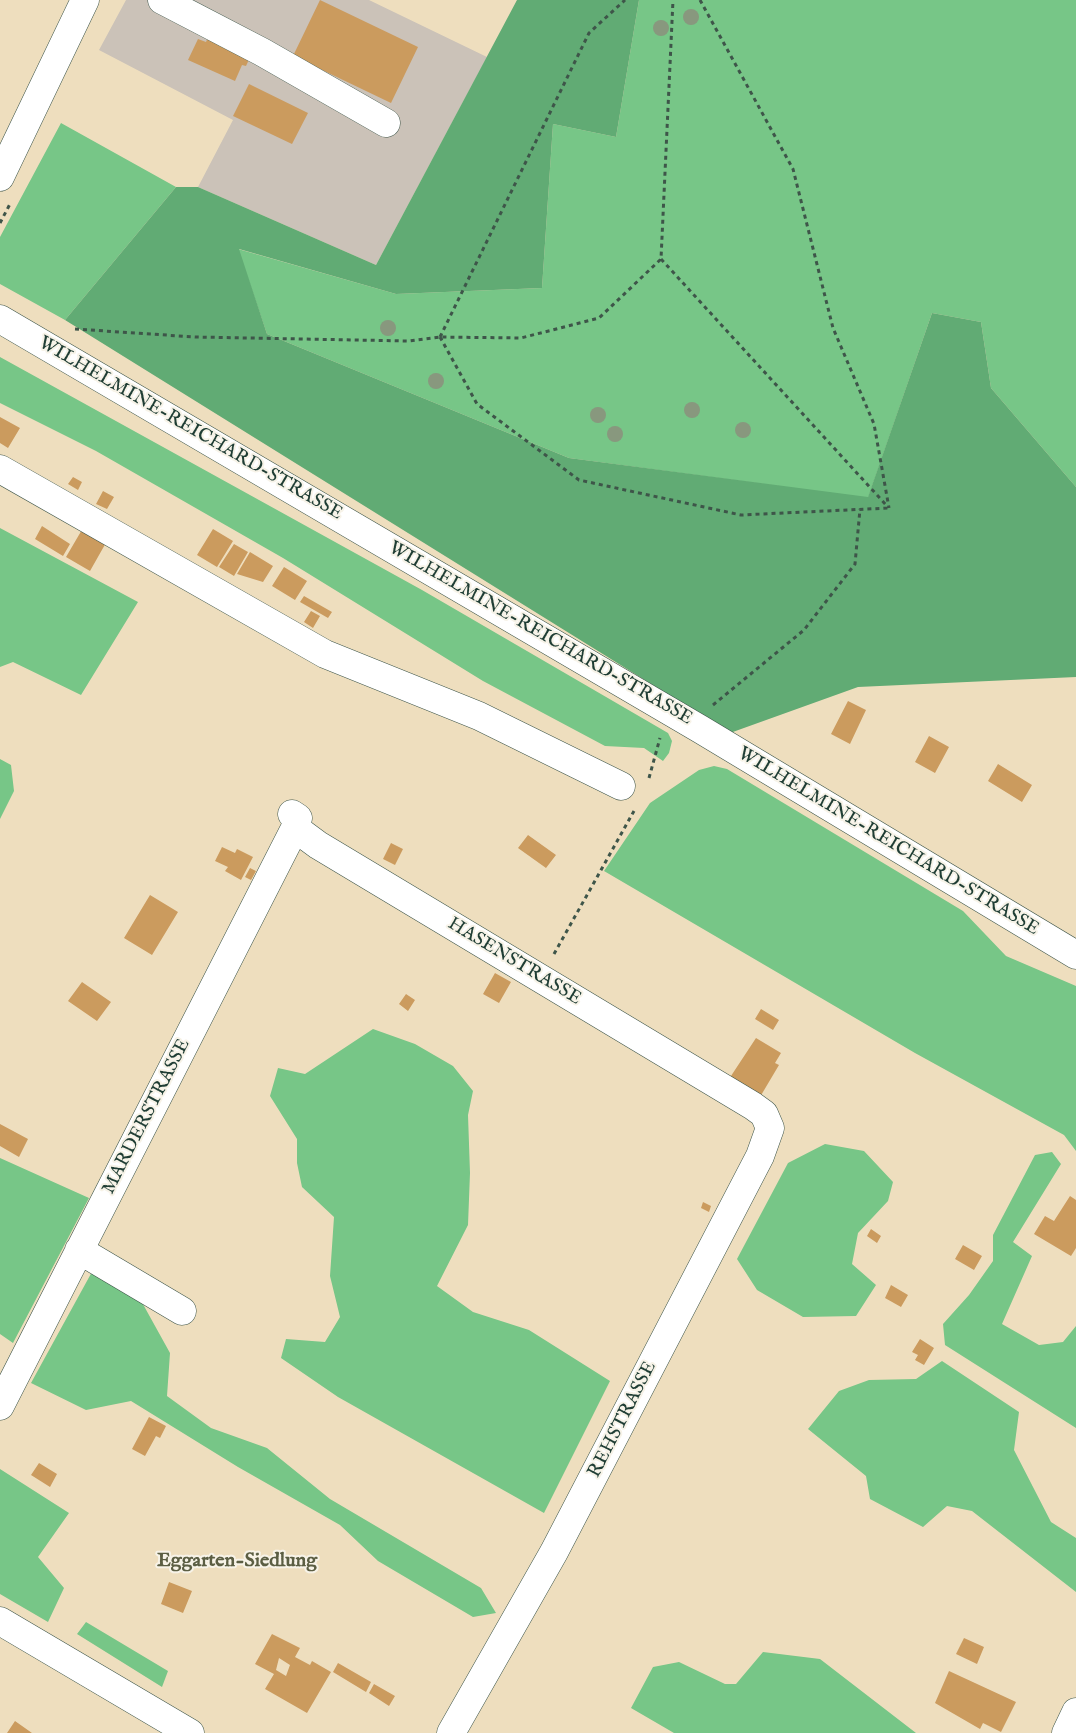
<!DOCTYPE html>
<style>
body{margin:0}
canvas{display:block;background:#eedebe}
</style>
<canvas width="1076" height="1733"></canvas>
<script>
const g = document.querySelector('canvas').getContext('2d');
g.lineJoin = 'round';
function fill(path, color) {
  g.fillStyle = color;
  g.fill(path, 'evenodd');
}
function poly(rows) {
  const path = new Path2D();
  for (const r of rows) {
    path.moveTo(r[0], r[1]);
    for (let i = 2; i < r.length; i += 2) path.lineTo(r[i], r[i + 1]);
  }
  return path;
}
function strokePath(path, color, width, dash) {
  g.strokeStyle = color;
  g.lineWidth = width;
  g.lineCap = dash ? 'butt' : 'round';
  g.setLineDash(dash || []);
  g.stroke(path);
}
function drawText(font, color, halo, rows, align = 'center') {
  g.font = font + ' "IM FELL English",serif';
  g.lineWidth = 4;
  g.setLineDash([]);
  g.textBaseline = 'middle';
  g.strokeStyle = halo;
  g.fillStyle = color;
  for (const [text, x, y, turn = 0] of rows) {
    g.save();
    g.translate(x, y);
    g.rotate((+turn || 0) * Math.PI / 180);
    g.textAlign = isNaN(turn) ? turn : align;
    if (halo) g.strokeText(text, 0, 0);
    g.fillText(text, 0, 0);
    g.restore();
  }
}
fill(poly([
 [126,0,369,0,487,57,376,265,198,187,233,120,99,50]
]), '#cbc2b8');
fill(poly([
 [639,0,1076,0,1076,487,991,388,981,322,932,313,868,498,569,458,267,334,238,249,396,294,542,288,553,124,616,137],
 [61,123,176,187,65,320,0,284,0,237],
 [0,357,422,590,668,733,672,741,669,753,663,761,644,748,605,746,483,681,283,558,96,451,0,403],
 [0,528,138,602,81,695,13,662,0,667],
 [0,759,11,765,14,791,0,819],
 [714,766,727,769,963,911,1006,956,1076,986,1076,1151,1064,1135,915,1053,604,871,650,803,699,770],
 [373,1029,415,1044,453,1066,473,1091,468,1115,470,1173,468,1225,437,1286,473,1312,529,1330,610,1381,544,1513,338,1397,281,1358,286,1339,325,1342,340,1317,330,1276,334,1217,302,1187,297,1163,297,1139,270,1096,278,1068,305,1074],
 [825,1144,864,1151,893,1182,888,1201,858,1233,852,1264,876,1285,856,1316,803,1317,757,1290,737,1259,788,1163],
 [1052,1152,1061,1164,1013,1242,1032,1256,1002,1324,1039,1345,1063,1342,1076,1326,1076,1428,945,1345,943,1324,969,1295,993,1261,993,1235,1035,1155],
 [0,1158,89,1198,13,1343,0,1334],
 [93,1270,139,1297,170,1353,167,1396,211,1428,267,1448,330,1499,481,1588,496,1613,473,1617,378,1561,340,1525,238,1467,131,1401,86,1410,31,1383],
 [942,1361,1019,1412,1014,1450,1051,1522,1076,1538,1076,1592,972,1511,947,1506,923,1527,870,1499,866,1476,808,1429,839,1391,869,1380,916,1379],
 [0,1469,69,1513,38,1557,64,1588,48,1622,0,1594],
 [86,1622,168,1671,162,1687,77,1634],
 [763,1652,820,1659,916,1733,674,1733,631,1708,653,1667,679,1662,725,1684,736,1684]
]), '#77c687');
fill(poly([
 [517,0,639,0,616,137,553,124,542,288,396,294,239,249,267,334,569,458,868,497,932,313,981,322,991,388,1076,487,1076,677,858,687,730,733,65,320,176,187,198,187,376,265]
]), '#61ab74');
fill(poly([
 [320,0,418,47,391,103,293,56],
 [210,33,253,51,246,66,242,65,235,81,188,60,198,39,206,42],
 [249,84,308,113,292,144,233,116],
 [0,417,20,428,8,448,0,443],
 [73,477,82,482,78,490,68,484],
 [103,491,114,497,107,509,96,504],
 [42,526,70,544,63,556,35,539],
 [83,528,107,541,90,571,66,557],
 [213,529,233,541,217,567,197,555],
 [234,544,248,552,234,576,219,567],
 [250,552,273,566,263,582,237,574],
 [284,567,307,581,295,600,272,586],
 [304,596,332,612,328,618,300,602],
 [311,611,320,616,313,628,304,622],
 [848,701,866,710,850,744,831,734],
 [929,736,949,747,935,773,915,762],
 [998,764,1032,785,1022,802,988,781],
 [528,835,556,855,546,868,518,848],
 [391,843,403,849,395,865,383,859],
 [222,847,235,853,237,849,253,857,241,880,225,871,228,867,215,861],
 [250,868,256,871,251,880,245,877],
 [150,895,178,912,152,955,124,938],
 [495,973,511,982,499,1003,483,994],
 [82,982,111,1002,97,1021,68,1001],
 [406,994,415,1000,408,1011,399,1004],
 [761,1009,779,1020,773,1030,755,1019],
 [756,1038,781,1053,775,1063,779,1065,760,1097,729,1079],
 [0,1124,28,1139,19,1157,0,1146],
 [1070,1196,1076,1200,1076,1248,1071,1256,1034,1234,1045,1216,1054,1221],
 [703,1202,711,1206,709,1212,701,1208],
 [871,1229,881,1236,877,1243,867,1236],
 [963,1245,982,1256,974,1270,955,1259],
 [891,1285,908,1295,901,1307,885,1298],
 [920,1339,934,1348,924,1365,915,1360,918,1355,912,1352],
 [149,1417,166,1426,160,1438,156,1436,145,1456,132,1449],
 [39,1463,57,1474,50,1487,31,1475],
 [169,1582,192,1591,183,1613,161,1604],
 [272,1634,300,1648,295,1657,310,1665,312,1661,331,1672,307,1713,265,1689,274,1674,255,1664],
 [279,1658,290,1665,286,1676,276,1670],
 [964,1638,984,1647,977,1664,956,1654],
 [338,1663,371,1682,366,1692,333,1672],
 [949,1671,1016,1702,1001,1732,983,1723,980,1729,935,1703],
 [374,1684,395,1696,389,1706,369,1693],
 [15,1721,32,1733,7,1733]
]), '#cb9b5e');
const minor = poly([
 [162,0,262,52,386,123],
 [0,177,85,0],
 [0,319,700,729,1076,955],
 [0,469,325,654,479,716,621,786],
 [295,828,318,845,753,1106,764,1114,770,1128,760,1156,554,1552,451,1733],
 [79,1250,182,1311],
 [0,1406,295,828,298,818,292,814],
 [0,1621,190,1733],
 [1066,1733,1076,1712]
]);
strokePath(minor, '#3e5549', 29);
strokePath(poly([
 [700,0,793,169,833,328,874,424,889,508],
 [0,223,10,204],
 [661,259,888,507],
 [75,329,195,337,409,341,440,337,521,338,599,318,661,259,673,0],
 [440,337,477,404,579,480,741,515,889,508],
 [440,337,589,33,625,0],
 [713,705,804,630,855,564,860,509],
 [649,778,660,738],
 [554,954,634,811]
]), '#3e5549', 3, [4, 4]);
strokePath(minor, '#fff', 28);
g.fillStyle = '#88987e';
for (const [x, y] of [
 [691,17],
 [661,28],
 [388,328],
 [436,381],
 [692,410],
 [598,415],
 [743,430],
 [615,434]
]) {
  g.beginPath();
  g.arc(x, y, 8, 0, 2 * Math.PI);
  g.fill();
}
drawText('19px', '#1f3d34', '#f7f3e8', [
 ["WILHELMINE-REICHARD-STRASSE",190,429,30],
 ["WILHELMINE-REICHARD-STRASSE",540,634,30],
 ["WILHELMINE-REICHARD-STRASSE",888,842,31],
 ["HASENSTRASSE",514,962,31],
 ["MARDERSTRASSE",147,1117,-63],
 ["REHSTRASSE",623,1420,-63]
]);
drawText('bold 20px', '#5b5e43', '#f7f3e8', [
 ["Eggarten-Siedlung",237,1562]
]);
</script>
